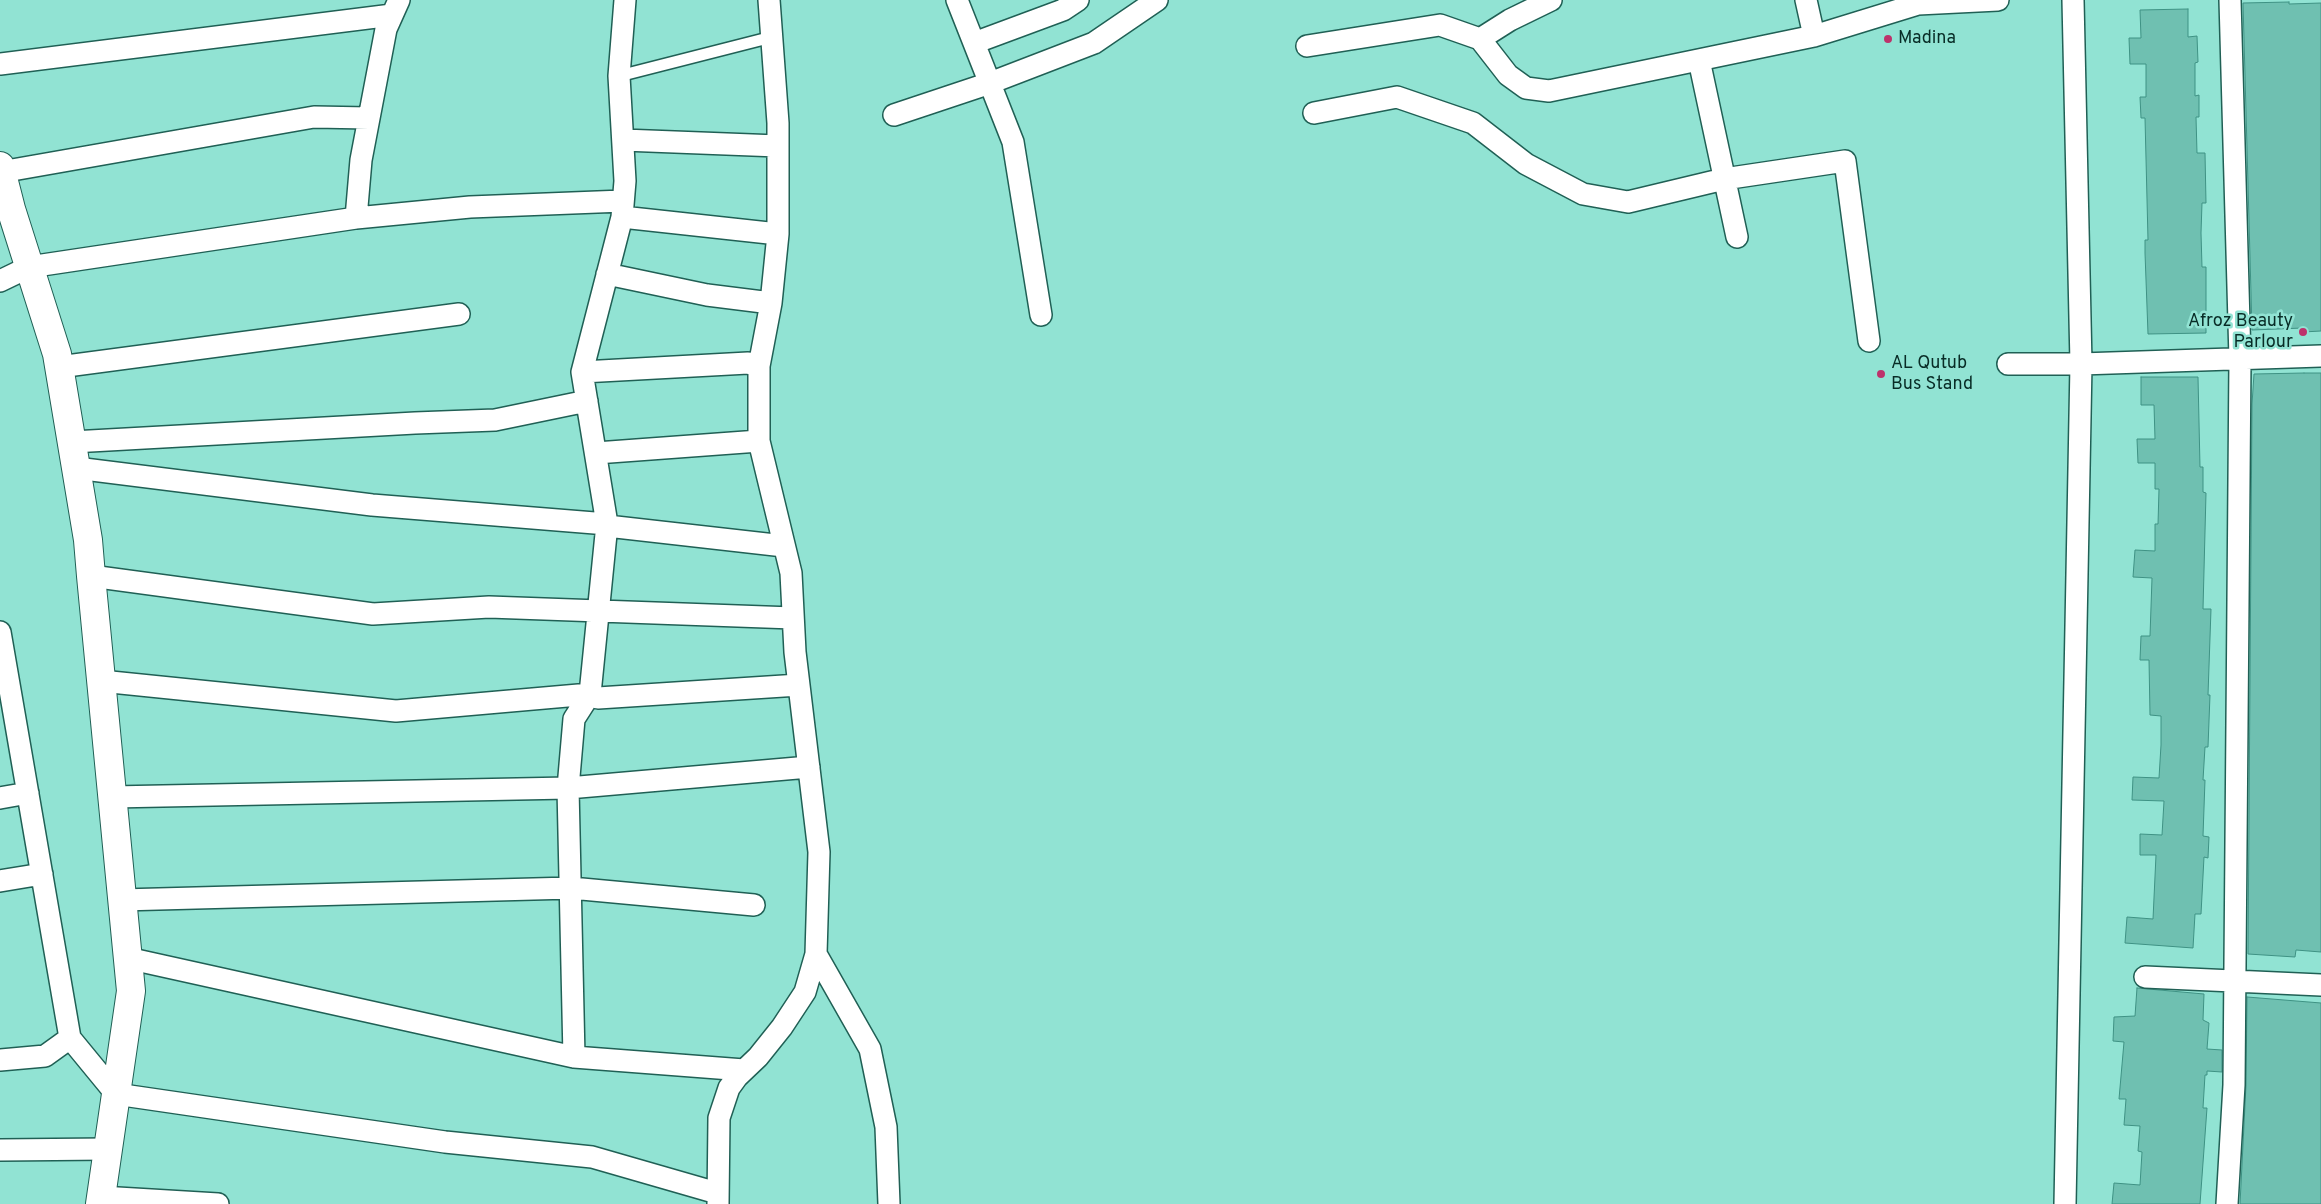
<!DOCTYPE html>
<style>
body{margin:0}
canvas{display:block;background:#91e3d3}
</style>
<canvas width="2321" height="1204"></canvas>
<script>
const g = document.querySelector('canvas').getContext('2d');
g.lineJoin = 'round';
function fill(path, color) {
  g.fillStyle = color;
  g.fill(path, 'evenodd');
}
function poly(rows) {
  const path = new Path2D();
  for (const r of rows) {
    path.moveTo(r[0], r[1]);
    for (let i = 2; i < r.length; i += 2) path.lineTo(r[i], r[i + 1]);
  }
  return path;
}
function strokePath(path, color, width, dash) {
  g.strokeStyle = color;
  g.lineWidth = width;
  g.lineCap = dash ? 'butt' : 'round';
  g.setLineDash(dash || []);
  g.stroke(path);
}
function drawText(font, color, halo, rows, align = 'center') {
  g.font = font + ' Overpass,sans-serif';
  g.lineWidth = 5;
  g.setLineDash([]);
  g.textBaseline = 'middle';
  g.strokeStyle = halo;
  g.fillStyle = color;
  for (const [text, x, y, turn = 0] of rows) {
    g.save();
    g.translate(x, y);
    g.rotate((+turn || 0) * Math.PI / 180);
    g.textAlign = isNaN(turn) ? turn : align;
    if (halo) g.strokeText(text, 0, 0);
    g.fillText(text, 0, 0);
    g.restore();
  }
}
const building = poly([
 [2289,2,2289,4,2321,3,2321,331,2303,332,2303,328,2252,330,2243,3,2289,2],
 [2188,9,2188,37,2197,36,2198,62,2195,63,2195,96,2199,95,2199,117,2196,117,2197,153,2205,153,2206,203,2202,203,2201,233,2202,267,2206,267,2206,333,2148,334,2145,253,2145,240,2148,240,2145,118,2141,118,2140,97,2146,97,2146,64,2130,64,2129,38,2141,38,2140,10,2188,9],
 [2304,373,2321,373,2321,952,2296,950,2295,957,2248,954,2252,404,2254,374,2304,373],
 [2141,377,2198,377,2200,467,2203,467,2203,492,2206,493,2203,609,2211,609,2208,695,2210,695,2208,747,2205,747,2203,780,2205,780,2203,836,2209,837,2208,858,2204,857,2201,914,2195,914,2193,948,2125,943,2127,917,2153,919,2156,855,2140,855,2140,834,2162,835,2164,801,2132,800,2133,777,2159,778,2161,745,2161,716,2150,715,2149,660,2140,660,2141,636,2150,636,2152,578,2133,577,2135,550,2155,551,2155,524,2158,524,2159,489,2155,489,2155,463,2138,463,2137,439,2155,439,2154,405,2141,405,2141,377],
 [2137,988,2204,994,2203,1020,2209,1023,2207,1049,2222,1050,2222,1072,2207,1071,2207,1075,2205,1075,2203,1108,2207,1108,2200,1204,2112,1204,2114,1183,2140,1185,2142,1152,2138,1151,2140,1126,2124,1125,2126,1099,2119,1099,2124,1042,2113,1041,2114,1017,2135,1016,2137,988],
 [2247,997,2321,1003,2321,1204,2240,1204,2246,1085,2247,997]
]);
fill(building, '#6fc0b1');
strokePath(building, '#3f9284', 1);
const lane = poly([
 [619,76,772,37]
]);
const street = poly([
 [957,0,1013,142,1041,315],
 [1806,0,1814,36],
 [1480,39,1510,20,1551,0],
 [974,43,1063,10,1078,0],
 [1307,46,1440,25,1480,39,1508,75,1526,88,1549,91,1814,36,1918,4,1998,0],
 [1699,60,1737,237],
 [0,64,392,15],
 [1314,113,1397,97,1473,123,1526,164,1583,194,1628,202,1724,179,1845,161,1869,341],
 [894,115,990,83,1094,43,1157,0],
 [623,140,778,146],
 [1,172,314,117,369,118],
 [622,217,778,234],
 [356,218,361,160,386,29,399,0],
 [607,274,707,295,771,303],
 [0,281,29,267,356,218,470,207,623,201],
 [2008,364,2081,364,2321,356],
 [59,367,459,314],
 [582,372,748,363,759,366],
 [72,442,415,423,495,420,587,401],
 [596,453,759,441],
 [76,468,372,505,607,524],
 [616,527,784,546],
 [91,576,373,614,489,607,793,618],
 [0,632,70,1038,116,1094,445,1142,592,1157,717,1193],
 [101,681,396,711,590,694],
 [598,698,799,685],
 [112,797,568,788,809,767],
 [0,798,28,793],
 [0,881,42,874],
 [121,900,571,888,754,905],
 [816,954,870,1049,886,1127,889,1204],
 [127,958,574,1057,744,1070],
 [2145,977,2321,985],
 [574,1057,568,788,574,719,590,694,607,524,582,372,622,217,625,181,619,76,625,0],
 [0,1060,45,1056,70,1038],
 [0,1150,108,1149],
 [101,1197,218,1204],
 [718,1204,719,1118,729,1088,737,1077,758,1057,782,1027,805,992,816,954,819,852,795,652,791,573,759,441,759,366,771,303,778,234,778,123,769,0],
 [2065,1204,2081,364,2073,0],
 [2227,1204,2234,1085,2240,359,2230,0]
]);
const secondary = poly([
 [0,166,11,209,57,354,88,540,91,576,131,991,100,1204]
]);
strokePath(lane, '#206055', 14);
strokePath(street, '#206055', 24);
strokePath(secondary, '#206055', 30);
strokePath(lane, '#fff', 11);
strokePath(street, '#fff', 21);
strokePath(secondary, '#fff', 28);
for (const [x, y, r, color] of [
 [1888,39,5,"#bd326b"],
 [2303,332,5,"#bd326b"],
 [1881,374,5,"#bd326b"]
]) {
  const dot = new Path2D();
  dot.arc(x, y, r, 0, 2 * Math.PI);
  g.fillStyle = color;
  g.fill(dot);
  strokePath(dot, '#91e3d3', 2);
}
drawText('18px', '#082c26', '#91e3d3', [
 ["Madina",1898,39],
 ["Afroz Beauty",2293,322,"right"],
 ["Parlour",2293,343,"right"],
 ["AL Qutub",1891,364],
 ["Bus Stand",1891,385]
], 'left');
</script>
